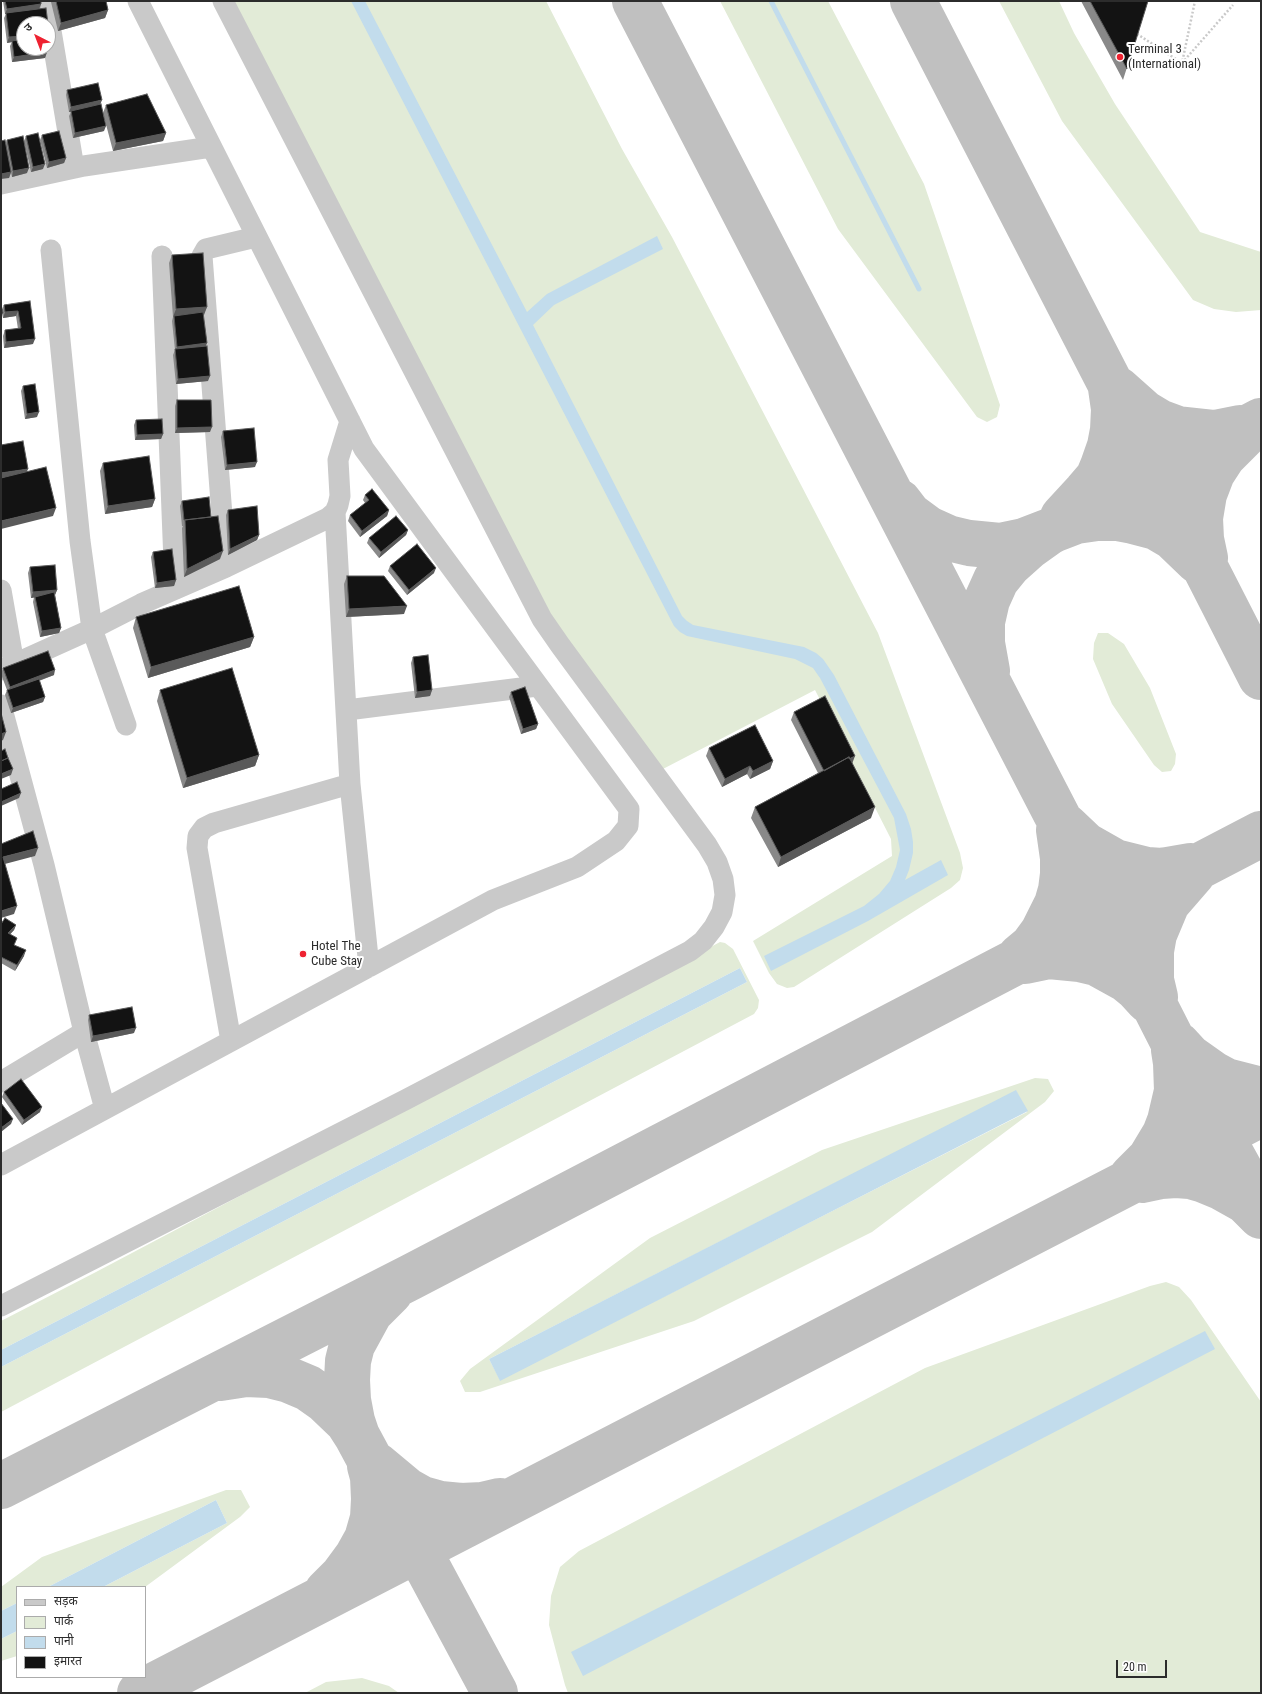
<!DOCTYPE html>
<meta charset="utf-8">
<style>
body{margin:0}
#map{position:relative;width:1262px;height:1694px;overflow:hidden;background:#fff;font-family:"Roboto Condensed","Noto Sans Devanagari",sans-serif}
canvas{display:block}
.frame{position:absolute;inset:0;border:2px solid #2c2c2c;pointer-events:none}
.legend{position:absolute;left:16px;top:1586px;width:130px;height:92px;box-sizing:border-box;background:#fff;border:1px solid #ababab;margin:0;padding:5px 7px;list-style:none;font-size:12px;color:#2c2c2c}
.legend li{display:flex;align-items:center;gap:8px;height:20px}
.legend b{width:20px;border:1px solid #ababab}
.north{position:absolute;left:16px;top:16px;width:40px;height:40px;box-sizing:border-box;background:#fff;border:1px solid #ababab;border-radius:50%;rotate:318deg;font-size:11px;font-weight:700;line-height:16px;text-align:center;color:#2c2c2c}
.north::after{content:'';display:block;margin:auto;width:14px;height:18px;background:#ee2231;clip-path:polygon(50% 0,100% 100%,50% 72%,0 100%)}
.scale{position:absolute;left:1116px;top:1660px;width:51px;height:18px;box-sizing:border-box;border:2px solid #2c2c2c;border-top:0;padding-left:5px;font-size:12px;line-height:14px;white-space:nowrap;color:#2c2c2c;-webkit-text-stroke:3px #fff;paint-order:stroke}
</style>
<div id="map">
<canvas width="1262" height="1694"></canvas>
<div class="frame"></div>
<ul class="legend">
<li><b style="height:5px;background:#c9c9c9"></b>सड़क</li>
<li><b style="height:11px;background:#e2ebd7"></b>पार्क</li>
<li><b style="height:11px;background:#c2dcec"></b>पानी</li>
<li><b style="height:11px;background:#131313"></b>इमारत</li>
</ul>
<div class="north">उ</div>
<div class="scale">20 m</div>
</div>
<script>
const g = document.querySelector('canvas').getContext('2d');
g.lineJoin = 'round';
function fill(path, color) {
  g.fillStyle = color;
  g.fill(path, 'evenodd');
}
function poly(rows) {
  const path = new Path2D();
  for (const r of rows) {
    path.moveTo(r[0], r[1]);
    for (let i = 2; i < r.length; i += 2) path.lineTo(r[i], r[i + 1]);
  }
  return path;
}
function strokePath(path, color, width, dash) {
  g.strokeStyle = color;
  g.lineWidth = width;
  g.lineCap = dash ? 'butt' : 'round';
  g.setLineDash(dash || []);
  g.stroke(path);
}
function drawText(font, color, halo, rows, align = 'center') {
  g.font = font + ' "Roboto Condensed",sans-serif';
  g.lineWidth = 4;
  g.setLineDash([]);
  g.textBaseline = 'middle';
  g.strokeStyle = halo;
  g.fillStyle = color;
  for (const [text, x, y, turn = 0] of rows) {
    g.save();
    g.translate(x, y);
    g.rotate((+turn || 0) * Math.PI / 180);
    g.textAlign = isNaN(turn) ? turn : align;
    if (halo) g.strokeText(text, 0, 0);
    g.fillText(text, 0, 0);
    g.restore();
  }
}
fill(poly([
 [232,1,546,1,622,149,672,237,878,633,960,853,963,868,960,880,951,888,794,987,787,988,777,984,769,973,753,941,892,856,891,839,815,690,661,770,547,612],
 [720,1,828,1,924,184,1000,405,997,417,987,422,977,417,838,229],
 [999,1,1059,1,1074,33,1115,104,1200,232,1261,252,1261,310,1236,312,1214,309,1193,300,1062,121],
 [1098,633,1108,633,1124,644,1150,688,1176,754,1175,764,1171,771,1162,772,1154,765,1112,704,1093,659,1094,643],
 [720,942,725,943,733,949,759,1000,758,1008,754,1014,1,1412,1,1367,747,982,740,968,1,1350,1,1321,96,1272],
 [1035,1078,1048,1079,1054,1091,1045,1102,872,1232,694,1321,480,1392,465,1392,460,1381,470,1369,650,1238,822,1150],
 [1016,1091,1027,1112,500,1380,489,1359],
 [1166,1282,1179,1287,1191,1300,1261,1402,1261,1693,568,1693,565,1685,549,1625,551,1596,560,1567,579,1551,925,1368,1150,1286],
 [226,1490,241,1490,250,1507,240,1517,145,1587,103,1587,227,1523,216,1500,48,1587,17,1587,17,1603,1,1611,1,1587,42,1557],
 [17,1631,17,1656,1,1661,1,1639],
 [362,1678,389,1686,399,1693,305,1693,326,1682]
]), '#e2ebd7');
fill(poly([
 [351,1,365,1,527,312,547,294,657,236,663,249,554,305,533,325,682,616,687,621,693,625,804,647,816,653,823,659,834,675,906,814,911,829,913,842,913,853,909,870,905,880,941,860,948,875,868,921,771,971,764,956,864,906,879,894,890,881,896,867,900,850,894,818,820,678,813,668,795,659,687,636,680,632,674,626],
 [740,968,747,982,1,1367,1,1350],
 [1016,1090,1028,1111,500,1381,489,1359],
 [1205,1331,1215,1349,583,1676,571,1652],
 [216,1500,227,1523,103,1587,48,1587],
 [17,1603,17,1631,1,1639,1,1611]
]), '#c2dcec');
strokePath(poly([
 [771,1,919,289]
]), '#c2dcec', 5);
strokePath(poly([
 [635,1,1108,914,1221,1136,1261,1208],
 [913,1,1211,579,1261,677],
 [1117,389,1144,413,1159,422,1178,429,1215,433,1240,428],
 [899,502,909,515,928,529,948,538,969,543,1000,546,1024,541,1076,521,1097,518,1117,518,1133,521,1156,527,1173,537,1198,561],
 [1063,517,1086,492,1098,478,1103,466,1110,446,1113,430,1114,409,1111,388],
 [1205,558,1201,539,1200,518,1204,494,1212,473,1223,456,1244,435],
 [987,671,982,643,982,622,987,600,996,580,1009,564,1028,547,1049,532,1261,421],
 [1066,827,1085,845,1115,862,1147,870,1162,871,1191,866],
 [1020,957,1032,947,1043,932,1057,904,1061,890,1063,874,1063,858,1059,830],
 [1025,961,1049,956,1080,959,1097,963,1126,979,1137,988,1148,1000],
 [1155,997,1151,980,1151,951,1154,934,1167,903,1193,873],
 [1178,1045,1189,1057,1213,1074,1226,1081,1261,1090],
 [1132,1177,1150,1159,1165,1134,1170,1121,1177,1091,1176,1063,1174,1050],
 [1142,1180,1161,1176,1176,1175,1190,1176,1204,1180,1221,1187,1246,1201,1261,1216],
 [390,1292,370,1312,352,1345,348,1361,347,1380,348,1400,352,1421,357,1436,495,1693],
 [220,1378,246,1374,269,1375,289,1380,308,1388,325,1400,348,1422,357,1436],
 [376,1465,406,1490,422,1499,440,1504,461,1506,483,1505,500,1501],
 [1,1486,411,1277,1261,834],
 [327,1592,343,1576,357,1557,367,1539,373,1518,374,1499,373,1477,370,1466],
 [140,1693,1261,1114]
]), '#c0c0c0', 46);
strokePath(poly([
 [1137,34,1182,63,1195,1],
 [1182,63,1233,5]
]), '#c9c9c9', 2.5, [2, 2]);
strokePath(poly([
 [46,1,74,168],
 [1,184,84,166,211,147],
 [51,250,80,541,92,629,126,725],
 [162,256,175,588],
 [335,512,350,784,369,967],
 [226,567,202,256,206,249,256,237],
 [1,590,14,664],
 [1,670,92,629,141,604,226,567,328,518,335,512,338,505,340,496,338,460,350,421],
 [1,705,44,865,84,1032,105,1109],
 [347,710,537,686],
 [231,1041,197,848,198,836,204,828,214,823,350,784],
 [1,1082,84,1032],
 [1,1165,493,900,577,867,616,841,628,826,629,809,364,449,138,1],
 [1,1306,405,1100,690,951,703,941,714,927,722,912,725,895,723,879,717,862,707,845,560,645,542,619,223,1]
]), '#c9c9c9', 21);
fill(poly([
 [3,1,41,1,41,4,40,9,24,24,47,52,45,58,12,62,10,46,12,42,7,43,4,18,6,14,5,14],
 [51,1,106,1,108,10,105,18,58,31,51,2],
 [1081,1,1148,1,1123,80],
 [67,90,100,104,104,131,73,138,69,116,71,112,69,112,66,95],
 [106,105,166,133,163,141,113,151,103,113],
 [42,135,66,158,64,163,47,168,40,140],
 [26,136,43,169,31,172,24,141],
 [7,140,27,173,12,177,11,173,9,178,5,144],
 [172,255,207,307,203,315,207,343,205,346,208,381,176,384,173,355,175,350,172,321,173,317,169,263],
 [30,301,33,344,4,348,3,336,5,330,18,329,16,316,3,318,2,314,1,318,1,304,2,310,4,305],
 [23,386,37,417,25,419,21,391],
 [177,400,210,432,175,433,175,406],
 [136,420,163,434,161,439,135,440,134,425],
 [223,431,255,467,225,470,221,437],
 [103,463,155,499,152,507,105,514,100,471],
 [365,495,389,510,387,516,360,537,348,521,350,515,365,503,363,500],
 [182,501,211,517,220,559,184,577,182,528,183,526,182,526,180,506],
 [228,510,259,535,257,540,228,555,226,515],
 [408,530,406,535,379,558,367,543,369,538],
 [153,552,176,580,174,586,155,588,151,557],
 [390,566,434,573,407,595,388,571],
 [30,567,57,590,55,595,61,628,59,633,40,637,33,602,34,597,31,598,28,573],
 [347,576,404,614,346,617,344,584],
 [136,617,254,637,250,647,148,678,133,628],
 [413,657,432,690,430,696,415,698,411,663],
 [3,668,54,675,39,681,45,697,43,702,11,713,5,695,7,690,1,674],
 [160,690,259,755,255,766,183,788,157,701],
 [511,692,538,724,536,729,521,734,509,697],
 [794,712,852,764,871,818,778,867,751,818,755,807,818,773,791,720],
 [709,748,773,761,770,769,750,779,747,774,722,787,706,756],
 [1,924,16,925,14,930,10,934,14,946,24,956,15,971,1,963],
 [89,1015,134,1033,91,1042,88,1020],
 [4,1092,40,1112,22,1125,2,1097]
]), '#898989');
fill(poly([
 [41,4,39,9,6,13,6,14,5,14,7,9],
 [108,10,105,18,58,31,61,23],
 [24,36,24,41,12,41,12,42,7,43,9,37],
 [47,52,45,58,12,62,14,57],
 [102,100,100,105,69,112,71,107],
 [106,126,104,131,73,138,75,133],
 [166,133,163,141,113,151,116,143],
 [66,158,64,163,47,168,49,162],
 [45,164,43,169,31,172,33,167],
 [29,168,27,173,12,177,13,171],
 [11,172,9,178,1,179,1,174],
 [207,307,204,315,174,317,174,316,173,317,176,309],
 [18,311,16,316,3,318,5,312],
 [35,339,33,344,4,348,6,342],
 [207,343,205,348,175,352,177,347],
 [210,376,208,381,176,384,178,379],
 [39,412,37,417,25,419,27,414],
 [212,427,210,432,175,433,177,428],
 [163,434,161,439,135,440,137,435],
 [257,462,255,467,225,470,227,465],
 [28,469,26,474,1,478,1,473],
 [155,499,152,507,105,514,108,506],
 [56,508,53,516,1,529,1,521],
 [389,510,387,516,360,537,362,531],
 [408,530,406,535,379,558,381,552],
 [259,535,257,540,228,555,230,549],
 [223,551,220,559,184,577,187,569],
 [436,568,434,573,407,595,409,590],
 [176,580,174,586,155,588,157,583],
 [57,590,55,595,31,598,33,592],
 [407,606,404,614,346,617,349,609],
 [61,628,59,633,40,637,42,631],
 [254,637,250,647,148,678,151,667],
 [55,670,54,675,8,692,10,687],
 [432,690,430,696,415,698,417,692],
 [45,697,43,702,11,713,13,708],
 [538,724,536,729,521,734,523,729],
 [6,732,3,740,1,741,1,734],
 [259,755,255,766,183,788,187,778],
 [855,756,852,764,825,772],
 [773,761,770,769,750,779,753,771],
 [750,766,747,774,722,787,725,779],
 [13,769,11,775,1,779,1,774],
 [21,793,19,798,1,806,1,802],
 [875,807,871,818,778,867,781,857],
 [38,848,35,856,1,865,3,857],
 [17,906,14,914,1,918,1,911],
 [16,925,14,930,6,939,8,933],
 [26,950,24,956,15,971,17,965],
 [136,1028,134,1033,91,1042,93,1036],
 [42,1107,40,1112,22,1125,24,1120],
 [13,1119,11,1124,1,1132,1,1128]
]), '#5a5a5a');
const building = poly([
 [5,1,41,1,41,4,7,9,5,1],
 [56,1,106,1,108,10,61,23,56,1],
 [1090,1,1148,1,1127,69,1090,1],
 [46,8,48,24,24,24,24,36,9,37,6,13,46,8],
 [24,39,24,48,47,48,47,52,14,57,12,41,24,39],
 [98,83,102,100,71,107,67,90,98,83],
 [147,94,166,133,116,143,106,105,147,94],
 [101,104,106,126,75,133,71,111,101,104],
 [59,131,66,158,49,162,42,135,59,131],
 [38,133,45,164,33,167,26,136,38,133],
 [23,136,29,168,13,171,7,140,23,136],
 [5,140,11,172,1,174,1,141,5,140],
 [203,253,207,307,176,309,172,255,203,253],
 [30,301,35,339,6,342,5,330,21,328,18,311,5,312,4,305,30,301],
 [1,304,3,313,1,314,1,304],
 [203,312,207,343,177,347,174,316,203,312],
 [207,346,210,376,178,379,175,349,207,346],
 [35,384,39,412,27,414,23,386,35,384],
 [177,400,211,400,212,427,177,428,177,400],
 [162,419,163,434,137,435,136,420,162,419],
 [254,428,257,462,227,465,223,431,254,428],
 [23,441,28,469,1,473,1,445,23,441],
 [149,456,155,499,108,506,103,463,149,456],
 [46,467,56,508,1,521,1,478,46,467],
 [372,489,389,510,362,531,350,515,369,500,365,495,372,489],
 [209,497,211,517,184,520,182,501,209,497],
 [257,506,259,535,230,549,228,510,257,506],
 [218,516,223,551,187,569,185,520,218,516],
 [396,516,408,530,381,552,369,538,396,516],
 [417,544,436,568,409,590,390,566,417,544],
 [172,549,176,580,157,583,153,552,172,549],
 [55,565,57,590,33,592,30,567,55,565],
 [347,576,384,576,407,606,349,609,347,576],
 [239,586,254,637,151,667,136,617,239,586],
 [54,592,61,628,42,631,35,597,54,592],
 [48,651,55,670,10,687,3,668,48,651],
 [428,655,432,690,417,692,413,657,428,655],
 [232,668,259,755,187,778,160,690,232,668],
 [39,679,45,697,13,708,7,690,39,679],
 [525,687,538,724,523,729,511,692,525,687],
 [825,696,855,756,849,759,849,757,824,771,794,712,825,696],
 [1,713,6,732,1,734,1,713],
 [755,725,773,761,753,771,750,766,725,779,709,748,755,725],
 [5,749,8,758,1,761,1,751,5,749],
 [849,757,875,807,781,857,755,807,849,757],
 [8,758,13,769,1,774,1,761,8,758],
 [17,782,21,793,1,802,1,789,17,782],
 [33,831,38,848,3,857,17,906,1,911,1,844,33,831],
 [5,918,16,925,8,933,17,938,14,945,26,950,17,965,1,957,1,924,5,918],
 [132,1007,136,1028,93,1036,89,1015,132,1007],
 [21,1079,42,1107,24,1120,4,1092,21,1079],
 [1,1103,13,1119,1,1128,1,1103]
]);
fill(building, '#131313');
strokePath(building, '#5a5a5a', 1);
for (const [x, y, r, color] of [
 [1120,57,4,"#ee2231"],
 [303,954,4,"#ee2231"]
]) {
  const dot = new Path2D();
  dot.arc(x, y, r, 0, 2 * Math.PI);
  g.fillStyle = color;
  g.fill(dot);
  strokePath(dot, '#fff', 1.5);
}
drawText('13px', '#2c2c2c', '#fff', [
 ["Terminal 3",1128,50],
 ["(International)",1128,65],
 ["Hotel The",311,947],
 ["Cube Stay",311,962]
], 'left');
</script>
